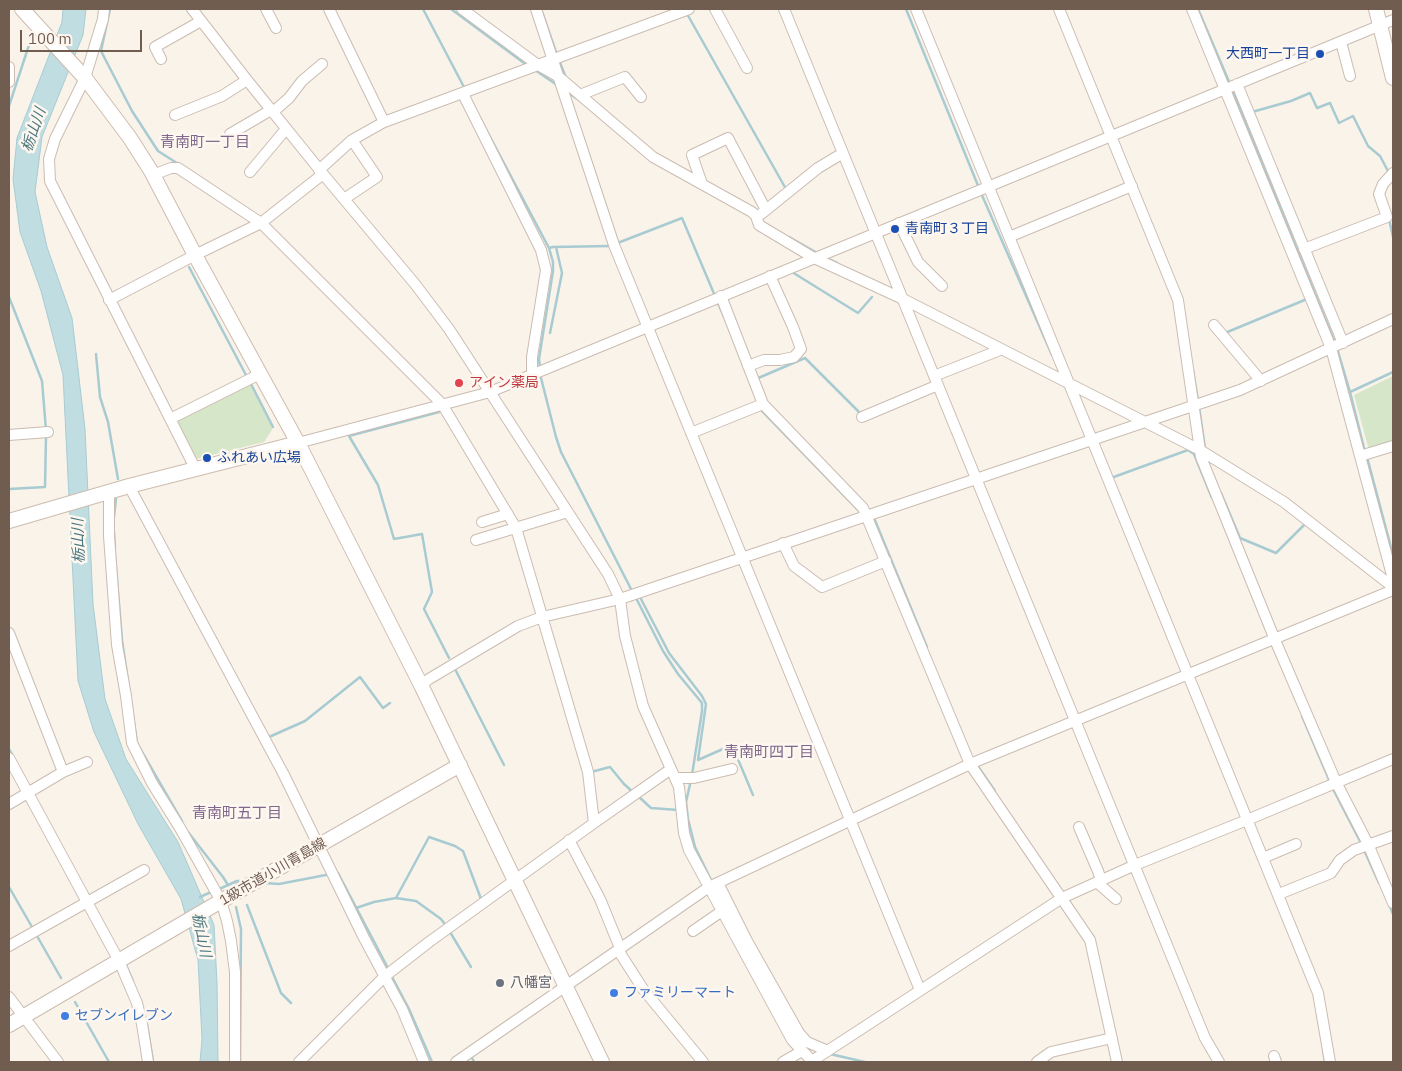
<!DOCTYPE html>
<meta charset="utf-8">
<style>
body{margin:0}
#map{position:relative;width:1402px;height:1071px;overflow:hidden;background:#faf3ea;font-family:"IBM Plex Sans",sans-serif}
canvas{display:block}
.frame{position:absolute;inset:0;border:10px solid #715c50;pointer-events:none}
.scale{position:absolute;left:20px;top:30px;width:122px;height:22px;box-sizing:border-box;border:2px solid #715c50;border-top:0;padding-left:6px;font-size:15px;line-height:18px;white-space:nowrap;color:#715c50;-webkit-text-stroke:4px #fdf7f0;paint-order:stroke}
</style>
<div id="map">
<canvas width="1402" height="1071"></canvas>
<div class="frame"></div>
<div class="scale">100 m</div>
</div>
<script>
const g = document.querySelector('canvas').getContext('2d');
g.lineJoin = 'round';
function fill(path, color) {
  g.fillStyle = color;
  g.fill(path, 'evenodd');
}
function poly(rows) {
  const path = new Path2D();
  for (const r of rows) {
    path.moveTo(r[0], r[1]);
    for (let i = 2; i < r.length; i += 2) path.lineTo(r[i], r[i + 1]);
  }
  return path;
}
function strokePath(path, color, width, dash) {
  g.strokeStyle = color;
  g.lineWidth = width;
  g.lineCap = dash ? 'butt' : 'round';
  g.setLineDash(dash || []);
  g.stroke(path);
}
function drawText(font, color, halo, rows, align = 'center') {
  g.font = font + ' "IBM Plex Sans","Noto Sans JP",sans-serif';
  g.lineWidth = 5;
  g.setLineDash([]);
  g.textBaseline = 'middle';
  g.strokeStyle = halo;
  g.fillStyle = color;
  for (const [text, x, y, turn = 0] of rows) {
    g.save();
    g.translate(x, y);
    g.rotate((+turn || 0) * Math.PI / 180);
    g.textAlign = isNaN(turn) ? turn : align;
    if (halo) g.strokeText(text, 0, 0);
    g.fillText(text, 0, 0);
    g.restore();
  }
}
fill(poly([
 [1393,376,1393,444,1369,450,1354,395],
 [249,381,273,428,264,442,196,459,174,418]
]), '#d5e6c9');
const water = poly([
 [63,9,86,9,83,35,42,137,35,192,47,247,72,318,85,429,93,604,105,699,126,759,178,842,214,925,217,983,218,1062,200,1062,202,1039,198,960,181,899,138,824,94,732,78,681,63,375,41,291,20,232,13,179,17,138,62,22,63,9]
]);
fill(water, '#c0dde1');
strokePath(water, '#a8cbd2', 1);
strokePath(poly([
 [110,9,101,51,132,111,158,151,180,165],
 [423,9,465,89],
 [451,9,528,66],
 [541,9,557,55],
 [906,9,979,188],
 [1198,9,1230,84],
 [686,12,786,189],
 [559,60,566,78],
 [535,70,557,85],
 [1232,89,1335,343],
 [566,91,576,98],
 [9,106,30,42],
 [1252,112,1291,101,1310,93,1317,108,1330,103,1339,123,1353,116,1368,146,1380,156,1388,171,1387,174],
 [480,118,549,248,553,262,553,271,539,359,540,368],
 [981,193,1052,355],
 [1389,219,1393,237],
 [789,237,819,254],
 [615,244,682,218,715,296],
 [549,248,553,247,610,246],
 [826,258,837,263],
 [189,267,247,377],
 [790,273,792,272,858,313,872,297],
 [9,297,42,381,46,430],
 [717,301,726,321],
 [550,333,562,273,556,247],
 [1225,333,1307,299],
 [1337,348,1350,392,1393,372],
 [96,354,100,397,108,422,118,479],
 [1193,370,1198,401],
 [540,374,556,437,561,452,632,591],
 [756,379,805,358,860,413],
 [250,382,273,427],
 [1350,392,1365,452],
 [1199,407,1205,448],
 [759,408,859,511,862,513],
 [439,412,349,436,378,485,394,539,422,534,432,592,424,609,449,658],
 [1367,457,1393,555],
 [1111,478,1188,450,1194,454,1212,498],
 [9,489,45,487,46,436],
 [1221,493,1240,538,1276,553,1305,524,1306,525],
 [114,517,116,499],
 [872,517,874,518,927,647],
 [114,532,115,547],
 [115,555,122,640,137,743,182,821],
 [635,596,663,651,678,674,702,703,702,711,692,775],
 [641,599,669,653,702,696,706,704,698,760,732,745,753,795],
 [455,669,504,765],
 [1302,716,1330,782],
 [269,737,305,721,360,677,383,708,390,703],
 [9,749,13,756],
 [977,765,995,791],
 [591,772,610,767,624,784,634,793],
 [691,780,686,802,688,819,695,847,712,882],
 [1332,787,1362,845],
 [638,796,651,808,678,810],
 [188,832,223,877,228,885],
 [1364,850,1379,883],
 [336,873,338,873,389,970],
 [265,883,279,884,331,874],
 [9,887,32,927],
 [217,890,237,881,244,881],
 [200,897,211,892],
 [396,898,429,837,455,846,463,851,481,899,483,898],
 [1389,904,1393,914],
 [247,905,281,993,291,1003],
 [236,907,241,929,240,1062],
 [356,908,374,902,396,898,416,901,441,919,447,927],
 [450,932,471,967],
 [37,936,61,978],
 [125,963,133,981],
 [391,975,409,1009,432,1062],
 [75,1002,109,1062],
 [146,1019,153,1061],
 [806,1047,820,1052],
 [1323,1048,1325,1062],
 [830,1054,865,1062],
 [472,1058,474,1062]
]), '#a8cbd2', 2.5);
const street = poly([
 [104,9,103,19,85,78,55,139,49,159,50,181,195,468],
 [192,9,247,80,323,174,415,284,449,329,608,574,620,599,625,636,643,706,679,787,684,833,689,850,792,1040,813,1062],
 [266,9,276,28],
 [329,9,384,122],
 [462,9,538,65,559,77,653,157,752,212,756,216,759,225,814,258,903,299,1200,450,1284,502,1393,587],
 [536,9,614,245,920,990],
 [715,9,747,68],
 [784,9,1205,1038,1219,1062],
 [916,9,1318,993,1330,1062],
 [1059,9,1178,300,1201,457,1275,640,1336,782,1368,844,1393,903],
 [1192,9,1331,348,1393,579],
 [1341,42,1350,76],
 [161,59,155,47,201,21],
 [9,67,9,82],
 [1237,84,1343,343],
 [463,94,541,250,546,270,532,357,532,373],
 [580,95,625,77,641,97],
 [273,112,289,98,302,81,322,64],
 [175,115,222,96,247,80],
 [230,134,271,110],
 [319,170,352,140,384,122,689,9],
 [250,172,286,129],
 [153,175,171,168,178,168,261,223,442,404,516,528,588,772,594,823],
 [702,184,692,155,728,138,766,210],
 [344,199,377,177,352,140],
 [761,214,818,168,843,153],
 [899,223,918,262,942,286],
 [1009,237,1132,186],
 [1304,249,1387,217,1379,194,1383,184,1393,173],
 [721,296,763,404,863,508,970,764,1090,940,1117,1062],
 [109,300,195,255,261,223,323,174],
 [1214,325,1261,381],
 [748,366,764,360,780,360,794,357,801,349,793,327,770,276],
 [934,376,1000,350],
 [862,417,938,385],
 [170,419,260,374],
 [691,433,763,404],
 [9,435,48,432],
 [298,443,490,392,1393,20],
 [1360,456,1393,446],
 [129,486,283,773,364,938,402,1009,424,1062],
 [109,492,109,536,117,645,126,696,132,743,152,783,180,828,221,901,227,921,231,941,235,972,235,1062],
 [482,522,508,514],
 [476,540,568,512],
 [783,543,794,566,822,587,886,561],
 [9,633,63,772],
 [421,685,429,679,518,626,542,617,620,599,1240,390,1393,319],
 [9,758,119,961,137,1003,142,1024,148,1062],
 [675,778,694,778,732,769],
 [9,804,63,772,87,762],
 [1079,827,1098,871,1101,880,1100,885,1116,899],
 [569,840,600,899,620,948],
 [1263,858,1296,844],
 [718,883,747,941,799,1033,807,1042,828,1051],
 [1279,894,1331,873,1340,860,1354,850,1393,836],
 [693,931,722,911],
 [9,946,144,870],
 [618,950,643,989,703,1062],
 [9,997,58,1062],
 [1274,1056,1276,1062],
 [812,1061,1062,898,1135,865,1247,820,1393,759],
 [299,1062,384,977,429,942,594,823,671,769],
 [456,1062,709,887,970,764,1393,590],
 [783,1062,802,1051],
 [1037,1062,1051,1052,1112,1038]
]);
const secondary = poly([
 [22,9,85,78,130,138,151,171,195,255,298,443,421,685,602,1062],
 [1376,9,1393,78],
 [9,521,129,486,298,443],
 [9,1025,221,901,460,765]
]);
strokePath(street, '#cbbcb1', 12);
strokePath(secondary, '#cdbcaf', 16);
strokePath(street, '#fff', 10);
strokePath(secondary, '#fff', 14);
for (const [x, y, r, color] of [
 [1320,54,5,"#1a4fb4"],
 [895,229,5,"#1a4fb4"],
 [459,383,5,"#e0444e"],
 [207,458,5,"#1a4fb4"],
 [500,983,5,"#6b7280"],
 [614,993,5,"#3f7fe0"],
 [65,1016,5,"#3f7fe0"]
]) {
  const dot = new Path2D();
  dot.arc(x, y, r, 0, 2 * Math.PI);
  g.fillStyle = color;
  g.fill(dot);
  strokePath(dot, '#fdf7f0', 2);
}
drawText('14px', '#164399', '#fdf7f0', [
 ["大西町一丁目",1310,54,"right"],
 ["青南町３丁目",905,229],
 ["ふれあい広場",217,458]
], 'left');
drawText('14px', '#be3a42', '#fdf7f0', [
 ["アイン薬局",469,383]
], 'left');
drawText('14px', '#715c50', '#fdf7f0', [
 ["1級市道小川青島線",273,872,-30]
]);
drawText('14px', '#5b616d', '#fdf7f0', [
 ["八幡宮",510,983]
], 'left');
drawText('14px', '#366cbe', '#fdf7f0', [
 ["ファミリーマート",624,993],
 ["セブンイレブン",75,1016]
], 'left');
drawText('italic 15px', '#4c7981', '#fdf7f0', [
 ["栃山川",34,130,-71],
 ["栃山川",79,541,-92],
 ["栃山川",201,935,79]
]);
drawText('15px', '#80688c', '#fdf7f0', [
 ["青南町一丁目",205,143],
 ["青南町四丁目",769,753],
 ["青南町五丁目",237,814]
]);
</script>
